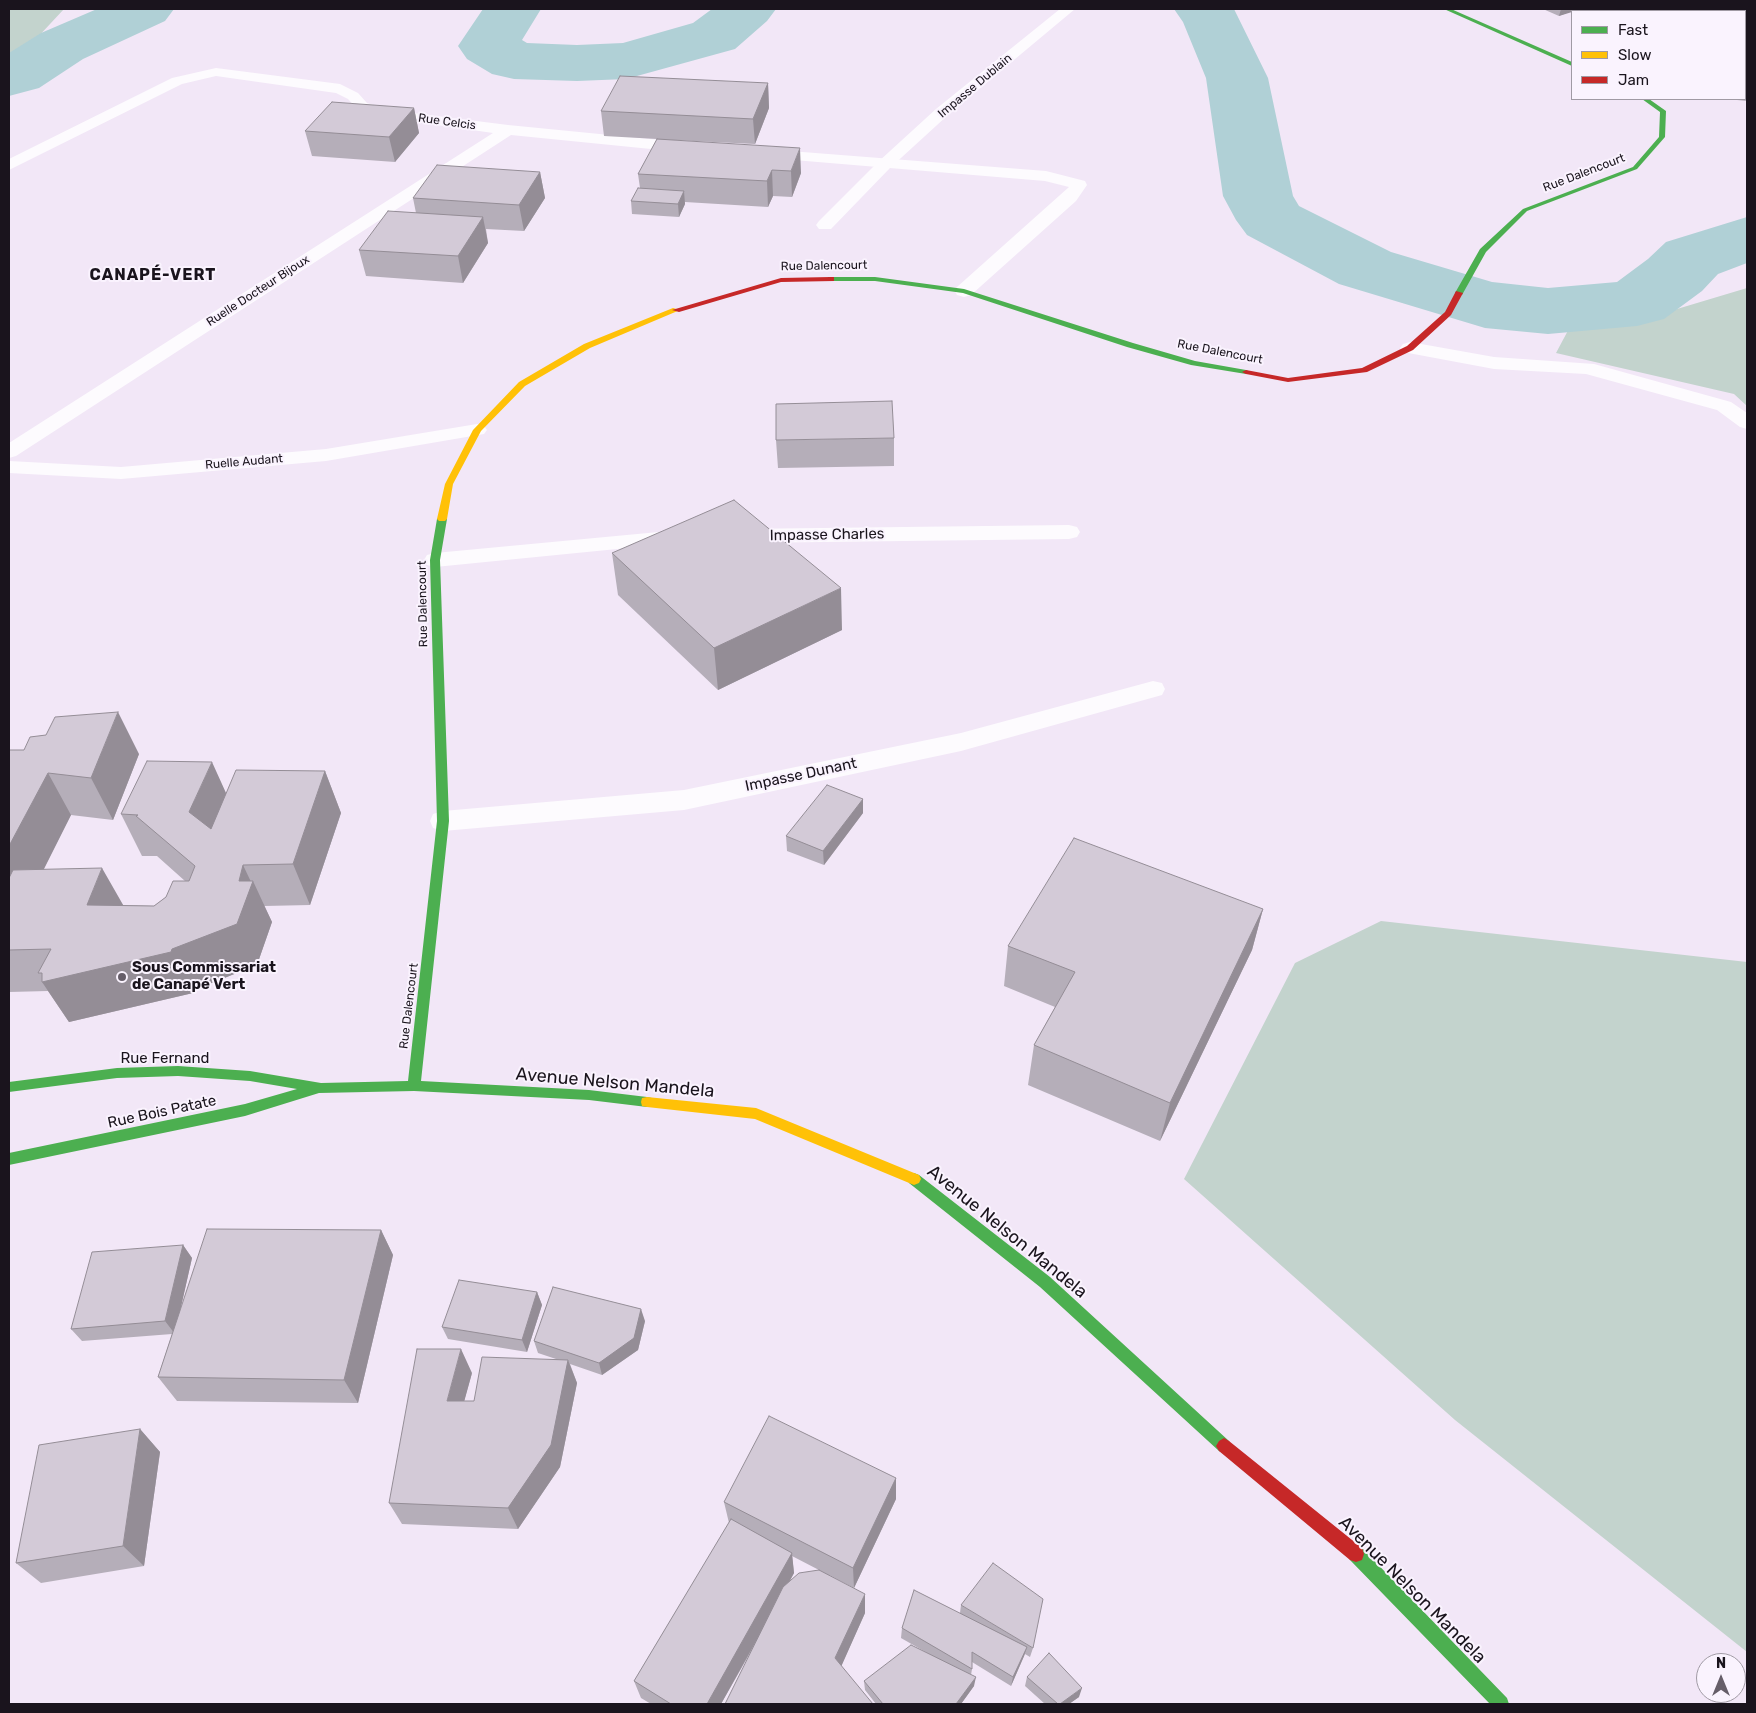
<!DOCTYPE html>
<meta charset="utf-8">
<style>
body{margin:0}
#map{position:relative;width:1756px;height:1713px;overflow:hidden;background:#f2e7f7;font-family:Rubik,sans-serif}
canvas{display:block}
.frame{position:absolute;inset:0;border:10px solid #1a141d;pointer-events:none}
.legend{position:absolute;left:1571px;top:10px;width:175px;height:90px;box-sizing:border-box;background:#faf3fe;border:1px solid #a09aa4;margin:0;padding:6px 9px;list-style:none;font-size:15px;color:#1a141d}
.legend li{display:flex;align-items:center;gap:10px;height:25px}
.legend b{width:25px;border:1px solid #a09aa4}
.north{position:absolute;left:1696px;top:1653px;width:50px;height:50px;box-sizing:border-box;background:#faf3fe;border:1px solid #a09aa4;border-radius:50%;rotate:0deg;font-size:14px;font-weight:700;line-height:20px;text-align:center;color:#1a141d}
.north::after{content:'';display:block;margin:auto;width:18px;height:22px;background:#665e69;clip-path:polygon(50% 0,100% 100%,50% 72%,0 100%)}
</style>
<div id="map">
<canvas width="1756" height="1713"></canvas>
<div class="frame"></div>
<ul class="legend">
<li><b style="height:6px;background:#4caf50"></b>Fast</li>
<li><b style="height:6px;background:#ffc107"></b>Slow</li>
<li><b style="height:6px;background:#c62828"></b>Jam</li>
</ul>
<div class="north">N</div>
</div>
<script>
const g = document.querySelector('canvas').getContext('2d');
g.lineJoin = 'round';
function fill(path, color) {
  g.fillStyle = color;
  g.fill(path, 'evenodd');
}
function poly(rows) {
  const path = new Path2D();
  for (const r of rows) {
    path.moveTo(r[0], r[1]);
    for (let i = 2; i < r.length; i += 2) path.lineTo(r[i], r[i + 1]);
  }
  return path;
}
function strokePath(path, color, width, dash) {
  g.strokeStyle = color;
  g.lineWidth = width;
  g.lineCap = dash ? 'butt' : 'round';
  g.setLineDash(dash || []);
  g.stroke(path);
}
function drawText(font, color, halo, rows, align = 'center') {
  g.font = font + ' Rubik,sans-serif';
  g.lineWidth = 4;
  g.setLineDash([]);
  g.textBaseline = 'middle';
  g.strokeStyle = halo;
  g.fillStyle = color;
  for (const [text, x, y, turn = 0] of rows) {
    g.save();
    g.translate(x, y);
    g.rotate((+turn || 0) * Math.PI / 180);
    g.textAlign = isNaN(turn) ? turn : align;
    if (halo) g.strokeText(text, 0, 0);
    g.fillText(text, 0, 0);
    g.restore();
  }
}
fill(poly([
 [9,9,64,9,9,68],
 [1747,288,1747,406,1734,394,1556,353,1572,323,1647,318],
 [1381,921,1747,962,1747,1652,1455,1420,1184,1179,1295,963]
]), '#c3d3cd');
fill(poly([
 [97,9,174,9,165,21,83,59,39,88,9,96,9,53,41,33,97,9],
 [483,9,541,9,522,40,527,43,577,45,623,43,693,23,712,9,776,9,767,21,735,49,626,79,577,81,514,79,492,74,467,59,458,46,483,9],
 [1174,9,1234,9,1268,78,1293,196,1299,206,1391,252,1492,282,1548,288,1617,282,1648,259,1666,242,1747,217,1747,263,1718,274,1702,291,1664,319,1637,326,1548,334,1485,328,1339,284,1247,235,1236,220,1223,196,1206,78,1183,22,1174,9]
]), '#b0d0d6');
fill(poly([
 [1060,9,1075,9,948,115,890,168,831,229,819,229,816,225,819,221,878,162,936,109,1060,9],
 [1410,342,1494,357,1594,364,1731,402,1747,413,1747,429,1740,427,1717,410,1586,374,1494,369,1403,352,1400,348,1403,344,1410,342]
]), '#fdfbfe');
fill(poly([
 [216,68,340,84,358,93,367,103,389,110,508,125,691,143,699,148,691,153,511,135,16,456,9,458,9,443,493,133,381,117,357,109,348,99,336,93,216,76,182,84,9,170,9,159,172,78,216,68],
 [764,149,1046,171,1085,181,1087,185,1076,201,971,295,964,297,957,295,955,291,957,287,1069,187,1045,181,758,157,756,154,758,151,764,149],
 [477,424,484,426,487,430,484,434,326,461,121,479,9,473,9,461,121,467,326,449,477,424],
 [1069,525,1077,527,1080,532,1077,537,1069,539,740,543,732,541,729,536,732,531,740,529,1069,525],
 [680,530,688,532,691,537,688,542,435,567,427,565,424,560,427,555,435,553,680,530],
 [1153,681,1162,683,1165,689,1162,695,961,751,684,810,443,831,433,828,430,821,433,814,443,811,684,790,961,733,1153,681]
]), '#fdfbfe');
fill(poly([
 [1444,9,1451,9,1572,62,1572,66,1444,9],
 [1642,99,1649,99,1666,111,1665,137,1637,169,1527,211,1486,252,1462,295,1456,295,1455,293,1480,249,1523,209,1633,167,1659,137,1660,112,1642,99],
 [828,277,875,277,964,289,1133,343,1195,361,1246,370,1250,372,1246,374,1191,365,1127,347,963,293,875,281,828,281,828,277],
 [442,516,447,519,440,560,449,821,421,1081,589,1090,647,1097,652,1098,653,1102,652,1106,647,1107,589,1100,414,1091,319,1093,245,1116,9,1165,9,1153,245,1104,297,1089,250,1081,178,1076,117,1078,9,1092,9,1082,117,1068,178,1066,250,1071,321,1083,408,1081,437,821,430,560,437,519,442,516],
 [914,1173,919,1175,1050,1277,1229,1441,1232,1446,1229,1451,1224,1454,1219,1451,1040,1287,909,1183,907,1179,909,1175,914,1173],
 [1356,1546,1362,1548,1507,1698,1509,1704,1490,1704,1350,1560,1348,1554,1350,1548,1356,1546]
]), '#4caf50');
fill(poly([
 [673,308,680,310,590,348,525,386,481,431,453,484,447,519,445,521,439,521,437,519,445,484,473,430,519,382,584,344,673,308],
 [647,1097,756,1108,919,1175,921,1179,919,1183,914,1185,755,1119,647,1107,642,1106,641,1102,642,1098,647,1097]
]), '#ffc107');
fill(poly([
 [831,277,834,277,834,281,781,282,679,312,672,310,781,278,831,277],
 [1456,291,1463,293,1451,315,1413,350,1367,372,1288,382,1246,374,1242,372,1246,370,1288,378,1362,368,1407,346,1445,312,1456,291],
 [1224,1438,1229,1441,1362,1548,1364,1554,1362,1560,1356,1562,1350,1560,1219,1451,1216,1446,1219,1441,1224,1438]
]), '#c62828');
fill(poly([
 [1543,9,1692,9,1691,11,1583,11,1580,10,1572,11,1559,16],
 [1747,61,1747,101,1727,99,1745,99,1745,62],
 [768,83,769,108,755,144,673,140,801,173,792,197,773,196,768,207,685,202,685,204,679,217,632,214,631,201,640,188,638,174,657,139,604,136,601,111],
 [414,108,419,133,395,162,312,156,305,131],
 [540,172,545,198,524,231,486,229,488,243,463,283,366,276,359,250,416,213,413,198],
 [894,438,894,466,778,468,776,440],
 [612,553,842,630,718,690,618,595],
 [9,750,139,754,113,820,71,815,44,869,123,905,154,906,166,897,185,881,157,856,142,856,121,814,226,794,325,771,341,813,310,905,264,906,272,922,257,965,194,990,193,993,69,1022,48,991,9,992],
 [863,799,863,813,824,865,787,851,786,836],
 [1263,909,1252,950,1160,1141,1028,1085,1034,1045,1055,1007,1004,986,1008,946],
 [381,1230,393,1255,358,1403,177,1401,158,1377,172,1334,82,1341,71,1329,183,1245,192,1258,180,1310],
 [537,1292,542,1305,527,1352,448,1339,442,1327],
 [645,1321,638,1350,602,1375,570,1364,577,1383,560,1467,518,1529,402,1524,389,1503,472,1373,464,1401,474,1401,556,1359,538,1353,534,1341],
 [140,1429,160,1452,144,1566,41,1583,16,1563],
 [896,1478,896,1499,854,1588,829,1575,865,1613,841,1666,757,1641,721,1704,651,1704,641,1698,634,1681,729,1523,724,1502],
 [792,1556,819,1570,790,1581,794,1573],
 [961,1605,1033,1648,1030,1657,1025,1654,1011,1686,972,1662,972,1669,971,1675,974,1686,961,1704,876,1704,865,1690,864,1681,936,1658,901,1638,902,1628,960,1613],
 [1027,1677,1079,1697,1069,1704,1045,1704,1025,1686]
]), '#b5aeb9');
fill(poly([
 [1561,9,1580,9,1580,10,1572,11,1572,12,1559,16],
 [1660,9,1692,9,1691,11,1659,11],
 [768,83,769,108,755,144,753,119],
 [414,108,419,133,395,162,389,137],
 [800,148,801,173,792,197,791,171],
 [772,170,773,196,768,207,767,181],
 [540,172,545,198,524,231,519,205],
 [684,191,685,204,679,217,678,204],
 [483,217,488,243,463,283,458,256],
 [841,588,842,630,718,690,714,648],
 [118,712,139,754,113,820,91,778],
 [212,762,231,804,209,854,189,812],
 [325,771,341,813,310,905,293,864],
 [48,773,71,815,9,938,9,846],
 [863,799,863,813,824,865,823,851],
 [243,865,252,884,253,881,272,922,257,965,194,990,193,993,69,1022,42,982,172,949,239,881],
 [102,868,126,910,87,905],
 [1263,909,1252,950,1160,1141,1170,1103],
 [381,1230,393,1255,358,1403,344,1380],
 [183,1245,192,1258,175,1334,165,1321],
 [537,1292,542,1305,527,1352,522,1340],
 [641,1309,645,1321,638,1350,602,1375,599,1363],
 [461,1349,472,1373,458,1424,447,1401],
 [568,1360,577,1383,560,1467,518,1529,508,1508],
 [140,1429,160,1452,144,1566,123,1546],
 [896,1478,896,1499,854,1588,853,1568],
 [792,1553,794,1573,721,1704,707,1704],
 [865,1594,865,1613,837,1676,835,1658],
 [1027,1647,1024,1656,1011,1686,1013,1677],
 [976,1677,974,1686,961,1704,956,1704],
 [1082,1688,1079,1697,1069,1704,1060,1704]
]), '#948d96');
const building = poly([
 [1747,61,1747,75,1745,75,1745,62,1747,61],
 [620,76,768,83,753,119,601,111,620,76],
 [332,102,414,108,389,137,305,131,332,102],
 [657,139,800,148,791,171,772,170,767,181,638,174,657,139],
 [437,165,540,172,519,205,413,198,437,165],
 [638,188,684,191,678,204,631,201,638,188],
 [388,211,483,217,458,256,359,250,388,211],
 [892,401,894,438,776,440,776,404,892,401],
 [734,500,841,588,714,648,612,553,734,500],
 [118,712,91,778,48,773,9,846,9,750,24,750,30,737,46,735,55,717,118,712],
 [147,761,212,762,189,812,211,829,236,770,325,771,293,864,243,865,239,881,253,881,237,924,172,949,171,952,42,982,42,973,38,973,51,949,9,950,9,878,13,870,102,868,87,905,154,906,166,897,173,881,189,881,195,866,136,816,138,815,121,814,147,761],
 [827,785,863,799,823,851,786,836,827,785],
 [1074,838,1263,909,1170,1103,1034,1045,1075,972,1008,946,1074,838],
 [207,1229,381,1230,344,1380,158,1377,207,1229],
 [183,1245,165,1321,71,1329,92,1252,183,1245],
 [459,1280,537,1292,522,1340,442,1327,459,1280],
 [553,1287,641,1309,634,1338,599,1363,534,1341,553,1287],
 [417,1349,461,1349,447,1401,474,1401,482,1357,568,1360,551,1445,508,1508,389,1503,417,1349],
 [769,1416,896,1478,853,1568,724,1502,769,1416],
 [140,1429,123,1546,16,1563,39,1445,140,1429],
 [731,1519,792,1553,707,1704,671,1704,634,1681,731,1519],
 [993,1563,1043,1599,1033,1648,961,1605,993,1563],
 [819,1570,865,1594,835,1658,873,1704,725,1704,783,1587,799,1573,819,1570],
 [914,1590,1027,1647,1013,1677,972,1652,972,1669,902,1628,914,1590],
 [911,1645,976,1677,956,1704,883,1704,864,1681,911,1645],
 [1049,1653,1082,1688,1060,1704,1058,1704,1027,1677,1049,1653]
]);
fill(building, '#d3cad7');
strokePath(building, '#948d96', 1);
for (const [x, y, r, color] of [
 [122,977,5,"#665e69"]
]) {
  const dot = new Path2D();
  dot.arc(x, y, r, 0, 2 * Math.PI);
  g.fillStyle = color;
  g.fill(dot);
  strokePath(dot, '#faf3fe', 2);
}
drawText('12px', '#1a141d', '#faf3fe', [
 ["Impasse Dublain",975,86,-40],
 ["Rue Celcis",447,122,8],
 ["Rue Dalencourt",1584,173,-21],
 ["Rue Dalencourt",824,266,-1],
 ["Ruelle Docteur Bijoux",258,291,-33],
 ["Rue Dalencourt",1220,352,11],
 ["Ruelle Audant",244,462,-5],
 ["Rue Dalencourt",423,604,-91],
 ["Rue Dalencourt",409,1006,-83]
]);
drawText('15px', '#1a141d', '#faf3fe', [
 ["Impasse Charles",827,535,-1],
 ["Impasse Dunant",801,775,-12],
 ["Rue Fernand",165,1059],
 ["Rue Bois Patate",162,1112,-12]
]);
drawText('bold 15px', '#1a141d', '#faf3fe', [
 ["Sous Commissariat",132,968],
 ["de Canapé Vert",132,985]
], 'left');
g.letterSpacing = '1px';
drawText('bold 16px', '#1a141d', '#faf3fe', [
 ["CANAPÉ-VERT",153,275]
]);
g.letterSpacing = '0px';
drawText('18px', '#1a141d', '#faf3fe', [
 ["Avenue Nelson Mandela",615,1083,5],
 ["Avenue Nelson Mandela",1007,1232,39],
 ["Avenue Nelson Mandela",1412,1590,45]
]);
</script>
